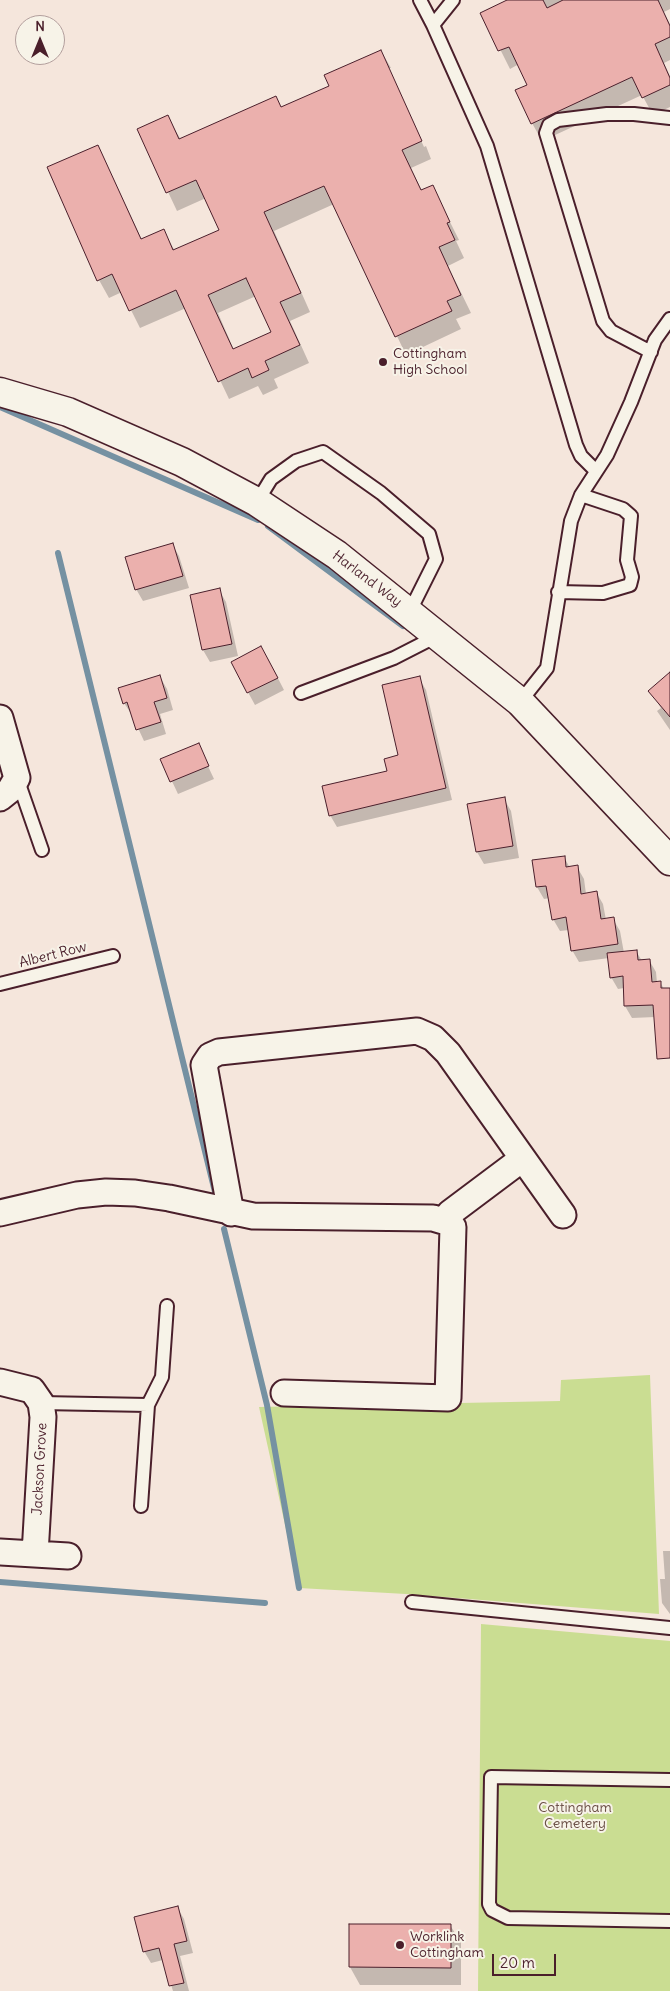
<!DOCTYPE html>
<style>
body{margin:0}
#map{position:relative;width:670px;height:1991px;overflow:hidden;background:#f5e6dc;font-family:Delius,sans-serif}
canvas{display:block}
.north{position:absolute;left:15px;top:15px;width:50px;height:50px;box-sizing:border-box;background:#f7f3e8;border:1px solid #b29e9c;border-radius:50%;rotate:0deg;font-size:14px;font-weight:700;line-height:20px;text-align:center;color:#4a1f2b}
.north::after{content:'';display:block;margin:auto;width:18px;height:22px;background:#4a1f2b;clip-path:polygon(50% 0,100% 100%,50% 72%,0 100%)}
.scale{position:absolute;left:492px;top:1954px;width:64px;height:22px;box-sizing:border-box;border:2px solid #4a1f2b;border-top:0;padding-left:6px;font-size:15px;line-height:18px;white-space:nowrap;color:#4a1f2b;-webkit-text-stroke:4px #f7f3e8;paint-order:stroke}
</style>
<div id="map">
<canvas width="670" height="1991"></canvas>
<div class="north">N</div>
<div class="scale">20 m</div>
</div>
<script>
const g = document.querySelector('canvas').getContext('2d');
g.lineJoin = 'round';
function fill(path, color) {
  g.fillStyle = color;
  g.fill(path, 'evenodd');
}
function poly(rows) {
  const path = new Path2D();
  for (const r of rows) {
    path.moveTo(r[0], r[1]);
    for (let i = 2; i < r.length; i += 2) path.lineTo(r[i], r[i + 1]);
  }
  return path;
}
function strokePath(path, color, width, dash) {
  g.strokeStyle = color;
  g.lineWidth = width;
  g.lineCap = dash ? 'butt' : 'round';
  g.setLineDash(dash || []);
  g.stroke(path);
}
function drawText(font, color, halo, rows, align = 'center') {
  g.font = font + ' Delius,sans-serif';
  g.lineWidth = 4;
  g.setLineDash([]);
  g.textBaseline = 'middle';
  g.strokeStyle = halo;
  g.fillStyle = color;
  for (const [text, x, y, turn = 0] of rows) {
    g.save();
    g.translate(x, y);
    g.rotate((+turn || 0) * Math.PI / 180);
    g.textAlign = isNaN(turn) ? turn : align;
    if (halo) g.strokeText(text, 0, 0);
    g.fillText(text, 0, 0);
    g.restore();
  }
}
fill(poly([
 [650,1375,659,1614,406,1594,299,1588,259,1407,560,1401,561,1380],
 [481,1624,670,1641,670,1991,478,1991]
]), '#cadd92');
fill(poly([
 [510,0,670,0,670,9,664,12,670,24,670,60,664,63,670,76,670,107,653,115,642,95,542,141,532,123,528,85,519,64,510,69,482,13],
 [381,51,391,68,388,68,424,147,426,146,431,159,411,168,422,191,432,186,459,240,456,241,464,258,448,266,471,313,456,319,461,329,406,355,334,204,274,231,310,312,290,321,309,363,274,379,278,388,263,395,258,386,229,399,186,308,140,328,122,292,109,298,99,280,48,168,98,146,142,240,163,230,175,251,220,231,206,198,177,211,139,130,168,117,181,140,282,108,330,87],
 [256,296,272,332,234,350,218,313],
 [172,544,179,556,189,588,143,601,136,589],
 [219,590,226,602,238,656,210,662,203,650,192,596],
 [268,659,284,690,255,705,232,663],
 [670,674,670,730,657,711,661,708,650,691],
 [160,677,167,689,173,710,160,714,166,734,144,741,132,715,124,703],
 [419,678,426,690,452,800,337,827,330,815,389,772,400,756],
 [198,745,214,779,178,794,162,760],
 [504,799,511,811,519,858,484,864,477,852,469,805],
 [564,857,570,868,577,867,584,879,586,894,596,892,603,904,606,920,613,919,620,931,624,953,636,951,642,961,649,960,656,972,657,983,660,982,664,989,670,989,670,1053,655,1017,632,1018,625,1006,624,988,618,989,611,977,609,958,579,962,572,950,569,930,560,931,553,919,550,898,544,899,537,887],
 [663,1551,670,1551,670,1614,662,1603,660,1579,665,1579],
 [177,1907,184,1919,193,1953,180,1956,189,1991,173,1991,163,1960,151,1963,144,1951],
 [350,1925,450,1925,461,1943,461,1985,360,1985,350,1967]
]), '#0003');
strokePath(poly([
 [0,407,258,520],
 [268,526,403,626],
 [58,553,215,1192],
 [224,1229,267,1405,299,1588],
 [0,1582,265,1603]
]), '#7591a2', 6);
const building = poly([
 [507,0,543,0,547,8,563,0,658,0,670,26,670,37,655,44,670,78,670,85,642,98,632,77,531,124,515,90,527,85,509,47,498,51,480,13,507,0],
 [381,50,422,141,402,150,421,190,433,185,450,222,447,223,455,240,439,247,461,295,447,301,452,311,395,337,324,186,264,212,301,293,280,302,300,345,265,361,269,370,252,378,248,368,218,382,176,290,129,311,112,274,97,281,47,167,98,145,141,239,164,229,173,250,219,230,196,180,166,193,137,129,168,115,179,139,276,96,281,107,329,86,324,75,381,50],
 [246,278,271,332,233,349,208,295,246,278],
 [173,543,183,576,135,590,125,557,173,543],
 [220,588,232,644,202,650,190,595,220,588],
 [261,646,278,678,247,693,231,662,261,646],
 [670,672,670,717,648,691,670,672],
 [160,675,167,698,154,702,161,722,136,730,127,702,123,704,118,688,160,675],
 [420,676,446,788,329,816,322,786,387,771,384,759,398,755,382,685,420,676],
 [199,743,209,766,170,782,160,759,199,743],
 [505,797,513,846,476,852,467,804,505,797],
 [565,856,566,867,578,865,581,894,597,891,601,919,614,917,618,944,571,951,566,917,552,920,546,886,536,887,532,860,565,856],
 [637,950,638,960,650,959,652,982,661,981,661,988,670,988,670,1058,657,1059,653,1005,624,1006,623,976,610,978,607,953,637,950],
 [178,1906,187,1941,174,1944,184,1983,169,1986,159,1948,143,1952,134,1917,178,1906],
 [349,1924,451,1924,451,1968,349,1967,349,1924]
]);
fill(building, '#ebb0ad');
strokePath(building, '#4a1f2b', 1);
const lane = poly([
 [420,0,433,25,487,146,576,445,581,456,596,471],
 [433,25,453,0],
 [651,352,611,331,603,321,546,133,549,125,558,120,607,114,634,114,670,118],
 [257,502,271,479,296,461,323,452,381,493,429,534,436,559,410,611],
 [558,592,603,593,630,585,632,577,627,560,631,516,623,509,581,495],
 [301,693,394,658,439,635],
 [520,702,547,668,571,521,581,495,607,455,631,402,655,340,670,319],
 [17,778,42,850],
 [0,984,113,956],
 [41,1403,148,1405,162,1377,167,1306],
 [141,1506,148,1405],
 [412,1602,670,1628],
 [670,1780,491,1777,489,1904,492,1910,508,1918,670,1921]
]);
const street = poly([
 [0,718,17,778,10,790,0,798],
 [0,1213,77,1195,106,1192,135,1193,169,1198,253,1216,433,1218,450,1223,453,1227,448,1398,284,1393],
 [231,1213,204,1065,210,1056,219,1052,417,1031,433,1038,448,1053,563,1215],
 [445,1220,450,1213,522,1159],
 [0,1382,32,1390,41,1403,43,1417,35,1554],
 [0,1552,68,1556]
]);
const secondary = poly([
 [0,392,68,412,182,462,257,502,337,555,520,702,670,861]
]);
strokePath(lane, '#4a1f2b', 16);
strokePath(street, '#4a1f2b', 29);
strokePath(secondary, '#4a1f2b', 31);
strokePath(lane, '#f7f3e8', 12);
strokePath(street, '#f7f3e8', 25);
strokePath(secondary, '#f7f3e8', 28);
for (const [x, y, r, color] of [
 [383,362,5,"#4a1f2b"],
 [400,1945,5,"#4a1f2b"]
]) {
  const dot = new Path2D();
  dot.arc(x, y, r, 0, 2 * Math.PI);
  g.fillStyle = color;
  g.fill(dot);
  strokePath(dot, '#f7f3e8', 2);
}
drawText('14px', '#4a1f2b', '#f7f3e8', [
 ["Cottingham",393,354],
 ["High School",393,370],
 ["Worklink",410,1937],
 ["Cottingham",410,1953]
], 'left');
drawText('14px', '#4a1f2b', '#f7f3e8', [
 ["Harland Way",367,579,37],
 ["Albert Row",53,955,-14],
 ["Jackson Grove",40,1469,-87]
]);
drawText('14px', '#6a4e45', '#f7f3e8', [
 ["Cottingham",575,1808],
 ["Cemetery",575,1824]
]);
</script>
